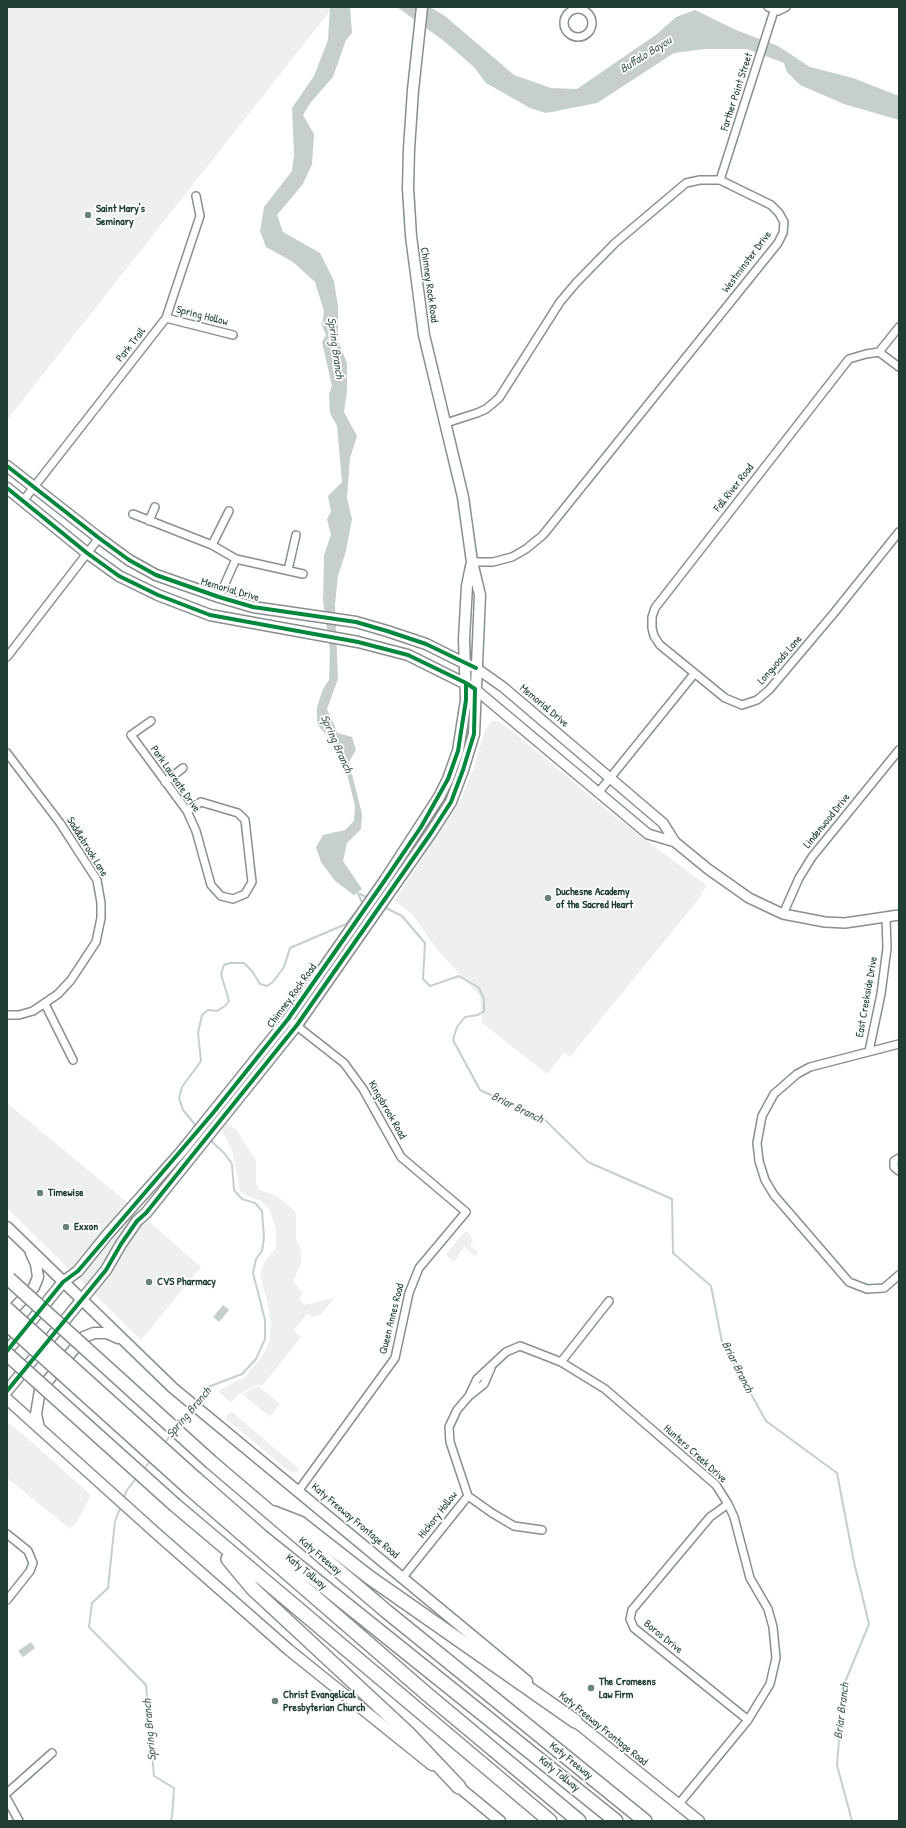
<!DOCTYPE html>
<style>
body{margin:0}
#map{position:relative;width:906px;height:1828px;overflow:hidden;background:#fff;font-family:"Patrick Hand",sans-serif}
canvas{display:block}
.frame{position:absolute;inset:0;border:8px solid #1f3d34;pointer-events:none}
</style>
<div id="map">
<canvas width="906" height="1828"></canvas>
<div class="frame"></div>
</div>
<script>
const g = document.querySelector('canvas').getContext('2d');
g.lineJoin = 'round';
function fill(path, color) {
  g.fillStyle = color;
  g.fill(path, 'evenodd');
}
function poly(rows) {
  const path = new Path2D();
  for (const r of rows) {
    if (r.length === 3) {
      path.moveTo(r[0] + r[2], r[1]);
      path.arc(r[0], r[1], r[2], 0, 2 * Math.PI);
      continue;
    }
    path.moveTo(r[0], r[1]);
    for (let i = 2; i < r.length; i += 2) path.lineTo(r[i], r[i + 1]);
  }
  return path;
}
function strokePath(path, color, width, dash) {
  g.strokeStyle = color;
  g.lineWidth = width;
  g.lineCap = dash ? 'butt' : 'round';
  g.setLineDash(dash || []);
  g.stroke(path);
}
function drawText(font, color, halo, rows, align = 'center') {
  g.font = font + ' "Patrick Hand",sans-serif';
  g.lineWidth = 3.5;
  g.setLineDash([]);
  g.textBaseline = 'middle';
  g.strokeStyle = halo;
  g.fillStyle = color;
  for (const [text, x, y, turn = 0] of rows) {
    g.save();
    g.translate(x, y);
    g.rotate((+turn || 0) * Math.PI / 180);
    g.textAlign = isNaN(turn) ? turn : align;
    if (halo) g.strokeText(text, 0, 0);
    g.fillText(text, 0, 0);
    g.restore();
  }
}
fill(poly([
 [7,7,330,7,330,11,7,420],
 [492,721,498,721,512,731,613,815,707,886,701,894,702,895,570,1057,564,1053,547,1074,482,1023,480,996,438,951,412,914,394,901,461,799,473,770,485,730],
 [7,1103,128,1203,201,1267,141,1340,7,1208],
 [227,1123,236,1129,256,1161,256,1183,259,1190,277,1196,296,1212,296,1240,300,1247,302,1260,293,1283,303,1292,299,1299,304,1305,336,1297,320,1315,314,1317,307,1314,294,1330,301,1337,262,1386,257,1385,238,1395,231,1403,218,1391,245,1377,265,1352,270,1339,271,1325,269,1309,260,1274,265,1261,276,1248,276,1229,269,1209,260,1200,249,1197,240,1191,233,1153,222,1129],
 [467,1231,470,1234,473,1242,470,1246,478,1252,475,1256,464,1247,454,1262,446,1255,464,1232],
 [258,1386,280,1404,270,1417,242,1394],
 [231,1411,299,1469,297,1472,290,1472,225,1418],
 [7,1423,9,1423,26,1437,91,1495,78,1520,70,1529,7,1478]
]), '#edf0ef');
fill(poly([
 [330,7,350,7,352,33,346,40,333,77,311,102,303,115,314,134,312,164,303,184,277,215,283,232,320,253,334,281,338,306,338,341,347,363,347,391,344,412,357,436,350,458,347,498,352,519,346,551,338,576,335,605,338,679,327,709,338,733,352,737,356,750,349,762,362,814,361,829,347,843,343,861,362,889,354,895,335,881,321,862,316,847,323,835,345,830,354,821,355,806,345,766,331,741,317,724,317,707,323,689,329,680,330,650,323,601,324,555,331,535,327,519,331,512,328,496,342,482,337,426,330,413,329,394,332,386,322,342,326,335,322,326,324,311,315,282,293,262,266,247,260,231,264,207,292,171,294,155,292,108,314,76,328,40],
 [397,7,430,7,445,16,514,75,551,88,577,89,657,34,676,17,695,10,736,30,778,46,810,67,853,78,899,96,899,120,844,104,800,85,787,72,784,63,747,49,705,49,674,53,597,103,546,113,530,108,486,83,474,67,444,41],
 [223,1305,229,1310,219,1322,213,1317],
 [31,1642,35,1648,23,1657,18,1651]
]), '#c7cfcd');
strokePath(poly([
 [357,891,363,905],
 [360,894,368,898],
 [384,907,402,916,425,943,423,979,430,986,459,976,479,988,484,999,484,1011,478,1015,465,1017,457,1027,453,1040,480,1090,544,1119,588,1162,672,1199,673,1253,711,1286,722,1342,766,1421,837,1473,854,1562,869,1624,843,1687,837,1765,852,1821],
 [197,1127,183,1110,179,1098,182,1087,201,1061,198,1033,202,1015,208,1010,217,1011,225,1006,229,1001,221,974,224,965,230,963,244,963,252,971,260,984,267,986,273,982,284,967,290,948,346,924,357,911],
 [196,1403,208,1387,242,1374,256,1359,265,1339,265,1320,253,1273,256,1259,262,1251,264,1238,262,1211,255,1203,242,1199,234,1190,232,1164,225,1154,209,1139],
 [177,1426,192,1408],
 [164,1444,172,1433],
 [143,1470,151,1460],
 [123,1500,127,1490,137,1477],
 [121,1506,115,1521,108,1588,92,1603,89,1627,146,1685,154,1776,174,1788,172,1817,170,1821]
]), '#c7cfcd', 2);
const minor = poly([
 [768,7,778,11,786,7],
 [578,23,14],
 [720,180,774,11],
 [166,318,233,335],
 [879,352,899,327],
 [899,367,879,352,866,354,849,359,655,608,652,617,652,628,654,636,660,645,725,698,742,705,757,700,769,690,834,613,899,532],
 [446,423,477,413,486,409,499,398,560,302,576,283,615,243,686,183,700,180,720,180,771,205,779,213,784,222,783,233,778,243,543,535,526,549,512,557,493,562,472,562],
 [23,501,166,318,200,216,196,196],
 [133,514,212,545,236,559,303,574],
 [149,521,155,507],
 [212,545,229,511],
 [288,570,296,535],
 [219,597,236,559],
 [7,657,99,538],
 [151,721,131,735,187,811,196,831,211,885,221,896,233,899,245,894,252,882,245,820,238,813,201,802,187,811],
 [7,753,60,823,97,880,101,903,101,918,96,942,71,980,58,994,33,1011,19,1015,7,1015],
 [165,782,183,768],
 [598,793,694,674],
 [783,914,799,878,812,857,899,750],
 [45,1004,73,1060],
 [293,1023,344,1063,363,1089,401,1157,466,1212,419,1268,409,1293,395,1358,299,1490],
 [899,1044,810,1067,797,1074,774,1094,762,1116,757,1143,759,1161,765,1180,774,1195,849,1282,867,1289,884,1288,899,1275],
 [869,1051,881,994,887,948,886,918],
 [899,1158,894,1161,894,1167,899,1171],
 [561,1362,609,1301],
 [469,1396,477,1379,506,1352,520,1346,561,1362,605,1389,716,1485,728,1504,734,1517,750,1578,768,1609,773,1627,776,1658,770,1684,748,1720,678,1805],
 [468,1496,450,1442,449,1427,457,1410,469,1396,484,1384,491,1368],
 [468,1496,492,1513,514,1526,542,1530],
 [728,1504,710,1517,632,1610,630,1619,634,1628,748,1720],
 [7,1534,28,1551,33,1563,30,1571,7,1600],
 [403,1577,468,1496],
 [7,1793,52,1753],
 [7,1799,19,1821]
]);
const tertiary = poly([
 [476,668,503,687,663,823,675,842,708,869,749,898,783,914,825,922,845,923,899,915],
 [475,689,648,834,675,842]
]);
const secondary = poly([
 [7,466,99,538,129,560,156,575,219,597,253,607,356,622,387,631,426,644,470,666],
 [7,488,87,553,119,576,158,595,210,615,358,642,408,655,470,686],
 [7,1227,173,1388,527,1681],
 [7,1316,34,1287,38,1277,36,1264,31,1253],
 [7,1351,63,1282,78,1271,107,1235,181,1152,288,1019,385,880,439,797,448,779,458,751,466,700,464,639,467,586,471,566],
 [7,1391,106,1270,121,1244,137,1221,146,1213,297,1025,431,833,451,802,463,770,474,734,480,595,472,562,463,497,424,335,411,236,408,188,409,149,413,90,422,7],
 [7,1399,157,1534,289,1650,432,1765],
 [39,1428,36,1414,40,1390,84,1337,94,1333,107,1333,118,1338],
 [570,1717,699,1821],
 [454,1783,500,1821]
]);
const motorway = poly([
 [211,1462,386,1611,645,1821],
 [196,1479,261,1536,616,1821],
 [189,1488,428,1695,579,1821],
 [175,1505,550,1821],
 [274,1513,300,1523,369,1577,575,1721],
 [228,1559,253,1589,408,1733,459,1787]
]);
strokePath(minor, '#898f8d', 10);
strokePath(tertiary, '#898f8d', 12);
strokePath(secondary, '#898f8d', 13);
strokePath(motorway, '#898f8d', 16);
strokePath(minor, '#fff', 7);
strokePath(tertiary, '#fff', 9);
strokePath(secondary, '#fff', 10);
strokePath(motorway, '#fff', 13);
const motorwayBridge = poly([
 [9,1279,211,1462],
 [7,1309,196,1479],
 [7,1324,189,1488],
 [7,1354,175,1505]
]);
strokePath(motorwayBridge, '#898f8d', 16, []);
strokePath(motorwayBridge, '#fff', 13);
strokePath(poly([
 [7,466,99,538,129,560,156,575,219,597,253,607,356,622,387,631,426,644,476,668],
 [7,488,87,553,119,576,158,595,210,615,358,642,408,655,466,683,475,689,474,734,463,770,451,802,431,833,297,1025,146,1213,137,1221,121,1244,106,1270,7,1391],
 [7,1351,63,1282,78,1271,213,1113,288,1019,385,880,421,827,448,779,458,751,466,700,466,683]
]), '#00873e', 4);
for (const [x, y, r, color] of [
 [88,215,4,"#6d817b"],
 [548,898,4,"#6d817b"],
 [40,1193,4,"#6d817b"],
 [66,1227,4,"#6d817b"],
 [149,1282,4,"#6d817b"],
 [591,1688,4,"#6d817b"],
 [275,1701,4,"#6d817b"]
]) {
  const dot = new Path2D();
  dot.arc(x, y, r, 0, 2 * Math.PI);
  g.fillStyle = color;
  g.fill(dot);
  strokePath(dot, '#fff', 1.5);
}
drawText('11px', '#1f3d34', '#fff', [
 ["Farther Point Street",737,92,-72],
 ["Westminster Drive",747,262,-53],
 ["Chimney Rock Road",429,285,82],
 ["Spring Hollow",202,316,14],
 ["Park Trail",131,345,-52],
 ["Fall River Road",734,488,-52],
 ["Memorial Drive",230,590,16],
 ["Longwoods Lane",780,660,-49],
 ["Memorial Drive",544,706,40],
 ["Park Laureate Drive",175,779,55],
 ["Lindenwood Drive",827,821,-51],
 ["Saddlebrook Lane",87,847,58],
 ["Chimney Rock Road",292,996,-54],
 ["East Creekside Drive",867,997,-80],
 ["Kingsbrook Road",387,1110,60],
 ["Queen Annes Road",392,1319,-76],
 ["Hunters Creek Drive",695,1454,42],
 ["Hickory Hollow",438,1515,-52],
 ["Katy Freeway Frontage Road",355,1521,40],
 ["Katy Freeway",320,1556,40],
 ["Katy Tollway",306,1572,39],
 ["Boros Drive",663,1637,39],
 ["Katy Freeway Frontage Road",603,1729,39],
 ["Katy Freeway",571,1761,39],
 ["Katy Tollway",559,1774,39]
]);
drawText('bold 11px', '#1f3d34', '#fff', [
 ["Saint Mary's",96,209],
 ["Seminary",96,222],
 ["Duchesne Academy",556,892],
 ["of the Sacred Heart",556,905],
 ["Timewise",48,1193],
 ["Exxon",74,1227],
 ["CVS Pharmacy",157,1282],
 ["The Cromeens",599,1682],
 ["Law Firm",599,1695],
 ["Christ Evangelical",283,1695],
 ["Presbyterian Church",283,1708]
], 'left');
drawText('italic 12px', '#4a625b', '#fff', [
 ["Buffalo Bayou",646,55,-32],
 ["Spring Branch",335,348,82],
 ["Spring Branch",336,744,66],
 ["Briar Branch",517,1108,26],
 ["Briar Branch",737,1367,63],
 ["Spring Branch",189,1413,-50],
 ["Briar Branch",842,1711,-83],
 ["Spring Branch",150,1730,-95]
]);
</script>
